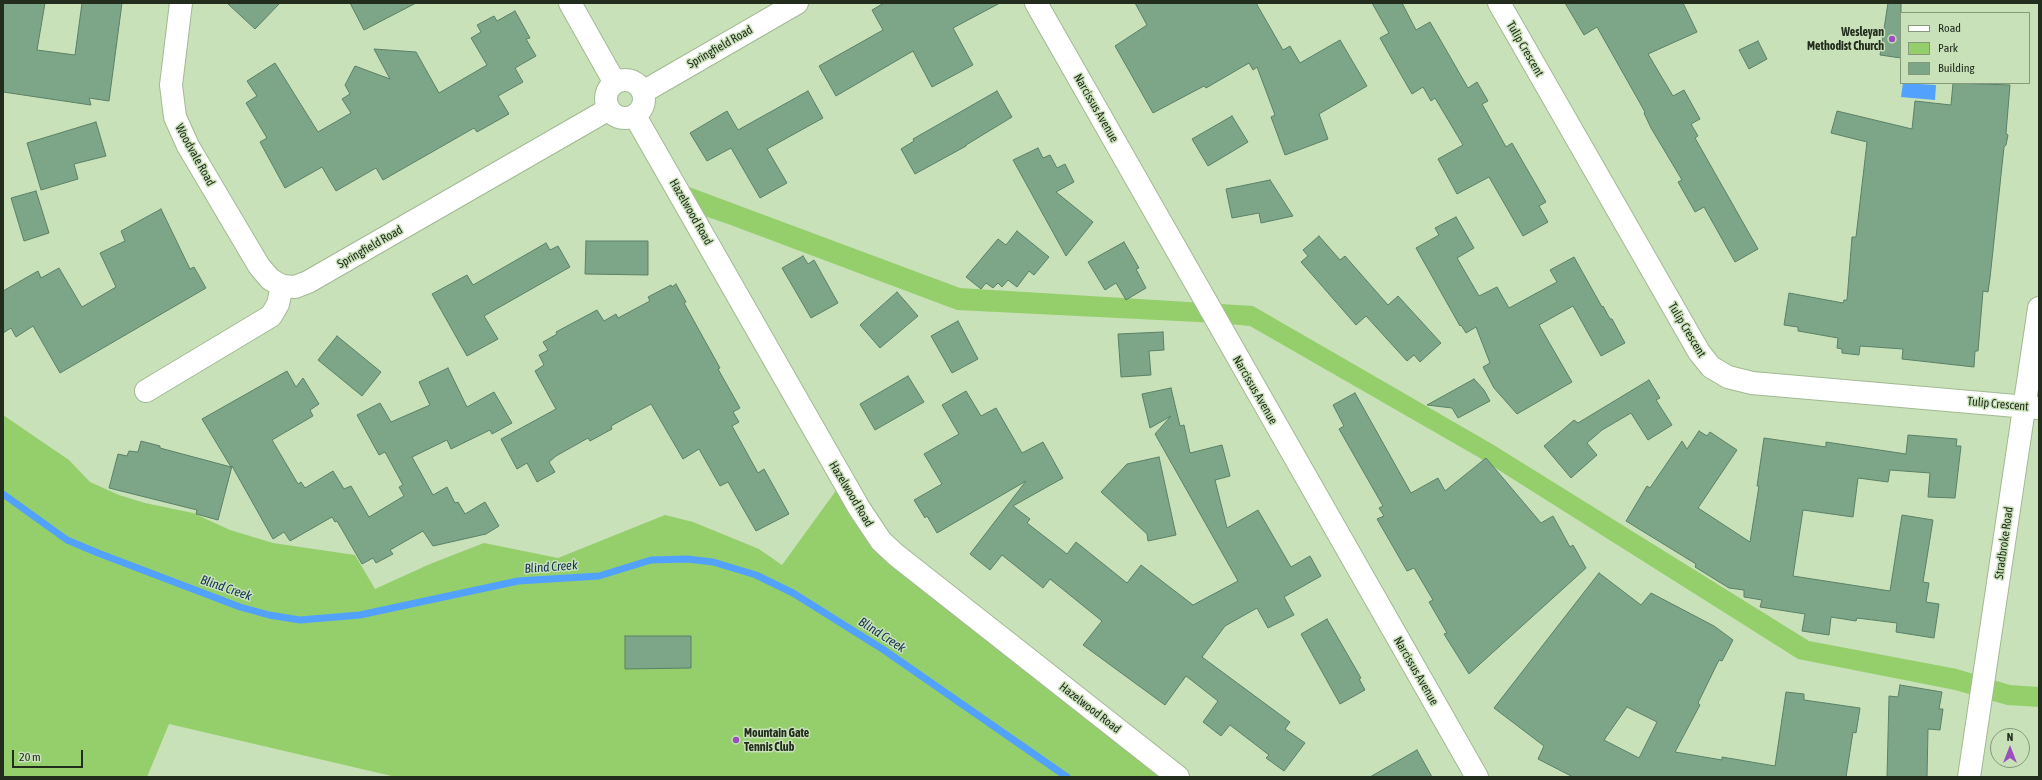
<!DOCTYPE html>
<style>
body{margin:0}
#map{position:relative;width:2042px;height:780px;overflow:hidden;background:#c8e1b9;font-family:"Asap Condensed",sans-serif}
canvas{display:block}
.frame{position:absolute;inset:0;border:4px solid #232d1d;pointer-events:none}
.legend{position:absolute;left:1900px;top:12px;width:130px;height:72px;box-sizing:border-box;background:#c8e1b9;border:1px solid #86997b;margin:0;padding:5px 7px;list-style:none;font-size:12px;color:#232d1d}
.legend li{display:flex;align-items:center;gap:8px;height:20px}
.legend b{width:20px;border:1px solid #86997b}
.north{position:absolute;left:1990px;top:728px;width:40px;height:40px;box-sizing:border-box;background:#c8e1b9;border:1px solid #86997b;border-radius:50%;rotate:0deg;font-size:11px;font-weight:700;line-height:16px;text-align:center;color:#232d1d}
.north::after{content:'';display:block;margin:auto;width:14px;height:18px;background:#9c4ebf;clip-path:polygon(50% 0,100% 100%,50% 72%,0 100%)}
.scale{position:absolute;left:12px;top:750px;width:71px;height:18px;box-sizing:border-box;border:2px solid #232d1d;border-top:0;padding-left:5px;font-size:12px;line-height:14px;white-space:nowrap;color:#232d1d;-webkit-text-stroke:3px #c8e1b9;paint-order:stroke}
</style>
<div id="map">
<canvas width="2042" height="780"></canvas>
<div class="frame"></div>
<ul class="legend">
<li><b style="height:5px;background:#fff"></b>Road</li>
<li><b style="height:11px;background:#95cf6c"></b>Park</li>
<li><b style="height:11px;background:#7da588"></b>Building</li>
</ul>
<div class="north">N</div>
<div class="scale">20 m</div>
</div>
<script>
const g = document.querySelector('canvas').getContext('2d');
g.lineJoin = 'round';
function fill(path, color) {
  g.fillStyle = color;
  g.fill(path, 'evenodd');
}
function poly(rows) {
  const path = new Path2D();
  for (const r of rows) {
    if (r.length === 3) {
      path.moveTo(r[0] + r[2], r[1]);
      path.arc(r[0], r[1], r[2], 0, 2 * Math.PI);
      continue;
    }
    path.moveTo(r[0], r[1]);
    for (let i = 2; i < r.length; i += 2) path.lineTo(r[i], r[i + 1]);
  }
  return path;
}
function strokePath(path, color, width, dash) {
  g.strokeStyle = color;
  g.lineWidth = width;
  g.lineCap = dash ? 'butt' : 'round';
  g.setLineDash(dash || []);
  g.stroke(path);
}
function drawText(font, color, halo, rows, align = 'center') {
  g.font = font + ' "Asap Condensed",sans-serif';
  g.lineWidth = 3;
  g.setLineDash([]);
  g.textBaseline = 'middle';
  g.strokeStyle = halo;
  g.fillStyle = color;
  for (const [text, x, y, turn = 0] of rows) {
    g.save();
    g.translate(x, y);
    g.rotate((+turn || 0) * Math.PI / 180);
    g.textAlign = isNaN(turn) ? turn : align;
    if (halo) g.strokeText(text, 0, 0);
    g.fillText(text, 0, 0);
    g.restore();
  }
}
fill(poly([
 [673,181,960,288,1253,306,1492,444,1809,641,1957,669,2010,685,2039,687,2039,707,2007,705,1955,690,1798,659,1478,457,1250,326,1218,323,957,310,728,224,690,211],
 [3,415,69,460,90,482,119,495,145,503,193,513,230,530,273,543,355,555,375,589,430,564,484,543,558,558,665,515,693,522,759,549,782,565,843,481,870,526,1178,777,396,777,169,724,147,777,3,777]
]), '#95cf6c');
fill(poly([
 [1903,83,1936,85,1935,100,1901,97]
]), '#52a1fd');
strokePath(poly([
 [3,494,67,540,98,553,240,607,269,615,300,620,360,615,518,581,599,576,651,560,687,559,713,562,756,575,793,593,884,650,1067,777]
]), '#52a1fd', 7);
const building = poly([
 [3,3,45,3,37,50,75,55,82,3,122,3,109,101,89,98,91,105,3,92,3,3],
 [227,3,280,3,255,29,227,3],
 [350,3,416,3,364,30,350,3],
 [884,3,1000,3,953,28,973,65,932,87,913,51,836,96,819,66,883,30,872,10,884,3],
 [1135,3,1256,3,1283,50,1290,46,1300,63,1340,40,1367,86,1319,114,1328,139,1285,155,1271,117,1275,115,1257,67,1253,70,1249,63,1206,88,1204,86,1153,113,1115,46,1147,25,1135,3],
 [1372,3,1402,3,1416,30,1430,22,1468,88,1477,82,1488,101,1482,104,1506,147,1512,143,1546,202,1539,206,1548,222,1523,236,1489,177,1457,194,1438,159,1463,145,1435,98,1431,101,1423,87,1412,94,1380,38,1389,33,1372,3],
 [1565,3,1683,3,1697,32,1648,54,1673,96,1684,90,1700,119,1691,124,1698,136,1695,138,1758,249,1735,262,1704,207,1695,212,1678,182,1682,180,1651,128,1644,113,1645,112,1597,27,1584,35,1565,3],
 [1888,3,1901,3,1901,58,1880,55,1888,3],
 [515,11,530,38,526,39,536,56,515,68,523,82,498,96,509,114,477,132,474,128,383,180,376,168,336,191,322,167,285,188,260,142,267,138,246,103,257,96,247,81,275,63,318,132,351,113,342,99,350,94,345,85,355,66,390,79,374,49,416,52,439,93,487,65,471,38,481,32,477,25,494,16,497,21,515,11],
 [1758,41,1767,59,1749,69,1739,50,1758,41],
 [1953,83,2010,85,2006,133,2008,135,2006,145,2004,147,1990,278,1988,292,1983,291,1978,351,1975,351,1974,367,1902,359,1903,349,1860,346,1859,355,1842,353,1842,349,1837,348,1838,338,1798,331,1798,327,1784,325,1789,293,1843,303,1844,300,1847,300,1852,237,1856,237,1867,142,1831,133,1837,111,1912,129,1915,101,1951,105,1953,83],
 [808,91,823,118,767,149,787,183,760,198,731,148,707,161,690,133,727,111,738,130,808,91],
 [997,91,1012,117,966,145,966,146,915,174,901,149,914,141,913,139,997,91],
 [1232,116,1248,142,1208,166,1192,139,1232,116],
 [96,122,106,156,74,164,78,179,41,190,27,143,96,122],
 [1038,148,1043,158,1050,155,1057,168,1065,164,1074,182,1056,192,1093,222,1066,256,1013,160,1038,148],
 [1270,180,1293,216,1261,223,1259,213,1232,218,1226,189,1270,180],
 [36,191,49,233,24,241,11,198,36,191],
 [161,209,190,269,194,267,206,288,60,373,33,326,16,337,11,328,3,333,3,291,38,271,41,278,59,268,82,307,116,287,100,253,125,241,121,231,161,209],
 [1456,217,1474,248,1457,258,1479,296,1497,287,1509,308,1557,282,1550,270,1574,257,1602,307,1603,306,1610,319,1612,319,1625,343,1601,356,1573,306,1539,325,1572,382,1517,414,1494,388,1483,367,1490,363,1476,327,1466,333,1461,325,1460,326,1416,248,1439,235,1435,228,1456,217],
 [1017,231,1049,257,1034,275,1029,271,1017,287,1008,280,1002,287,998,283,993,288,986,283,981,289,966,277,998,239,1006,245,1017,231],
 [1319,236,1340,260,1345,256,1388,305,1398,296,1441,343,1420,362,1414,355,1407,361,1366,316,1356,325,1301,262,1308,256,1303,250,1319,236],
 [586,241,648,241,648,275,585,274,586,241],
 [1124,242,1139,268,1136,269,1146,288,1126,300,1116,283,1105,290,1088,262,1124,242],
 [546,243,550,250,558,246,570,267,484,316,498,339,467,356,432,294,467,275,473,285,546,243],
 [803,256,808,264,814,260,838,303,811,318,782,268,803,256],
 [676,284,686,302,684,303,720,368,718,369,740,408,733,412,739,422,732,426,758,473,764,469,789,514,756,531,728,482,720,486,699,449,683,459,651,404,611,426,612,429,590,441,588,438,556,456,549,462,555,472,537,482,527,463,517,469,501,439,556,409,535,371,544,365,539,355,548,350,543,342,557,334,556,332,597,310,604,321,616,314,618,318,650,301,648,297,671,285,672,287,676,284],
 [897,292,918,316,880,348,860,325,897,292],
 [958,321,978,359,952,373,931,336,958,321],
 [1163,332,1164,350,1149,351,1151,375,1121,377,1118,334,1163,332],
 [337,336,381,372,362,396,318,360,337,336],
 [448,368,467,407,494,392,512,423,492,434,490,430,451,449,447,440,412,457,433,495,447,487,455,503,458,502,465,514,485,502,499,526,486,534,433,546,423,531,390,550,393,554,376,563,373,558,362,564,337,521,335,522,332,517,290,541,284,532,273,539,232,466,218,520,196,514,197,510,109,488,118,454,127,456,129,451,138,452,141,441,160,446,160,448,231,467,202,419,287,371,296,387,303,378,319,404,310,410,313,416,272,440,298,484,301,482,305,488,333,471,344,489,351,486,369,517,404,496,399,487,403,485,385,452,379,455,357,415,380,403,391,422,430,405,419,382,448,368],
 [908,376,924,402,875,430,860,404,908,376],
 [1474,379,1484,390,1490,401,1458,418,1452,408,1427,405,1474,379],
 [1649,380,1660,398,1656,400,1672,425,1648,440,1631,413,1602,430,1587,443,1597,455,1571,478,1544,446,1574,420,1578,423,1649,380],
 [1171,388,1180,426,1184,425,1190,453,1222,445,1230,476,1215,480,1227,528,1258,510,1291,567,1310,556,1321,576,1284,597,1294,615,1268,628,1257,608,1225,626,1202,657,1290,722,1285,729,1305,743,1284,771,1266,758,1269,755,1230,725,1221,736,1203,722,1218,701,1186,676,1165,705,1083,645,1102,621,1050,579,1043,588,1002,555,990,570,970,554,1026,481,937,533,927,516,925,518,914,500,942,484,924,454,959,434,942,405,966,391,981,416,996,408,1022,453,1043,442,1063,478,1013,506,1030,519,1027,523,1067,554,1076,542,1127,583,1141,565,1193,605,1238,581,1155,434,1171,416,1150,428,1142,394,1171,388],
 [1355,393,1411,493,1438,478,1445,491,1486,458,1541,523,1553,516,1570,547,1573,545,1586,568,1469,674,1444,634,1447,633,1429,602,1433,600,1414,568,1407,571,1377,519,1384,516,1379,508,1383,506,1339,429,1344,426,1333,405,1355,393],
 [1699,431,1707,436,1710,432,1737,450,1698,508,1750,542,1759,486,1757,486,1764,438,1826,447,1826,442,1906,454,1908,435,1957,439,1956,446,1961,446,1955,498,1928,497,1930,473,1890,470,1888,482,1858,478,1853,517,1803,510,1793,576,1890,591,1902,515,1933,520,1923,582,1929,583,1926,602,1939,604,1934,638,1896,632,1897,623,1857,618,1856,621,1831,617,1829,635,1802,631,1805,614,1760,607,1762,600,1744,597,1744,590,1729,588,1695,567,1696,564,1626,521,1647,486,1650,488,1682,441,1687,449,1699,431],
 [1159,457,1176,535,1148,541,1147,534,1101,492,1127,464,1159,457],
 [1599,573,1641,605,1651,593,1653,594,1714,626,1733,640,1722,661,1719,660,1698,703,1700,705,1675,752,1722,760,1722,757,1775,766,1786,692,1804,694,1804,700,1860,708,1856,733,1853,732,1846,777,1573,777,1538,759,1544,746,1494,708,1599,573],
 [1627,707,1657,722,1639,758,1604,740,1627,707],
 [1327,619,1361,678,1359,679,1365,690,1340,704,1301,634,1327,619],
 [625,636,691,636,691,668,625,669,625,636],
 [1900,685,1942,692,1939,709,1943,709,1940,730,1928,729,1927,777,1887,777,1889,696,1898,697,1900,685],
 [1417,750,1432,777,1370,777,1417,750]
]);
fill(building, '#7da588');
strokePath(building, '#5a8166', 1);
const minor = poly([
 [181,3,171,85,175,117,188,146,259,266,270,279,282,286,295,287,308,282,609,109],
 [570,3,615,83],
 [1036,3,1477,777],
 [1499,3,1699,352,1711,367,1728,377,1752,383,2039,408],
 [625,99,19],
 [643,92,797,3],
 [635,116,859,508,881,541,896,555,1178,777],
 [146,391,271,316,278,304,282,286],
 [1969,777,2039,308]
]);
strokePath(minor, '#a2ba93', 24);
strokePath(minor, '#fff', 22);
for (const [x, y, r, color] of [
 [1892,39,4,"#9c4ebf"],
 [736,740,4,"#9c4ebf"]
]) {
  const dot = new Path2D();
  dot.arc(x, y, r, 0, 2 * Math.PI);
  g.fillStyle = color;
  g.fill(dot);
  strokePath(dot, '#c8e1b9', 1.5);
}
drawText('bold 12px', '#232d1d', '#c8e1b9', [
 ["Wesleyan",1884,32],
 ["Methodist Church",1884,46],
 ["Mountain Gate",744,733,"left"],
 ["Tennis Club",744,747,"left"]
], 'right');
drawText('12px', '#232d1d', '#c8e1b9', [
 ["Springfield Road",720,47,-30],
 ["Tulip Crescent",1525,49,60],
 ["Narcissus Avenue",1096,108,60],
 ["Woodvale Road",195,155,61],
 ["Hazelwood Road",691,212,60],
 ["Springfield Road",370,247,-30],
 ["Tulip Crescent",1687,330,59],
 ["Narcissus Avenue",1255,390,60],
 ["Tulip Crescent",1998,404,5],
 ["Hazelwood Road",851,494,59],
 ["Stradbroke Road",2004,543,-82],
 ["Narcissus Avenue",1416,671,60],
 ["Hazelwood Road",1090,708,38]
]);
drawText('italic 13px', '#133256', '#c8e1b9', [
 ["Blind Creek",551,567,-4],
 ["Blind Creek",226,588,19],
 ["Blind Creek",882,635,33]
]);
</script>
